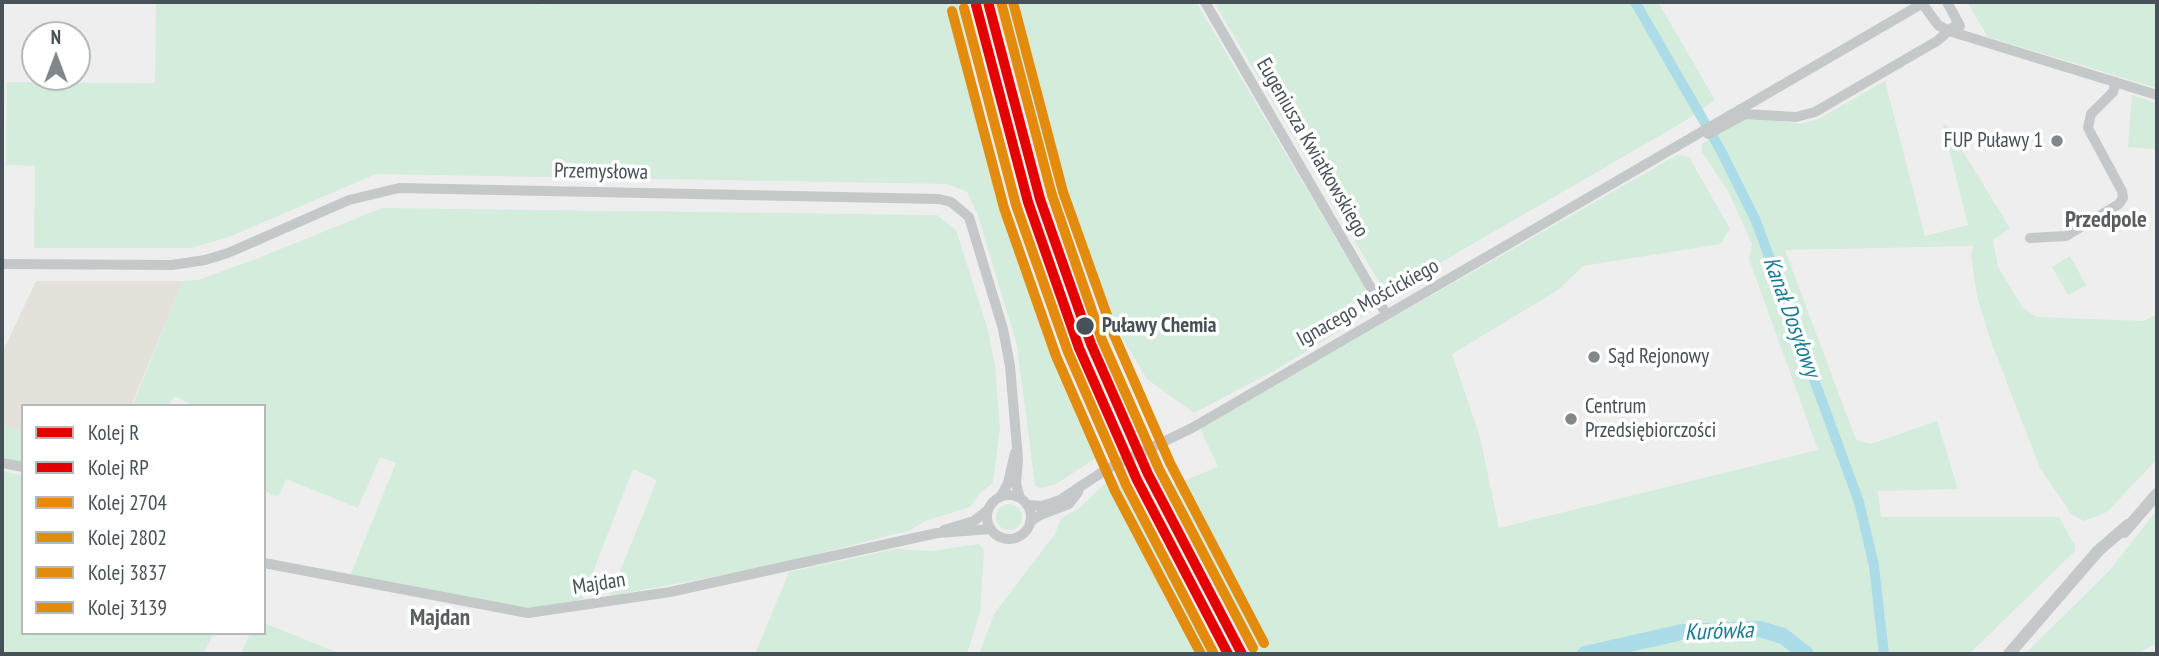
<!DOCTYPE html>
<meta charset="utf-8">
<style>
body{margin:0}
#map{position:relative;width:2159px;height:656px;overflow:hidden;background:#eee;font-family:"PT Sans Narrow",sans-serif}
canvas{display:block}
.frame{position:absolute;inset:0;border:4px solid #475158;pointer-events:none}
.legend{position:absolute;left:21px;top:404px;width:245px;height:231px;box-sizing:border-box;background:#fff;border:2px solid #b5b9bc;margin:0;padding:9px 12px;list-style:none;font-size:21px;color:#475158}
.legend li{display:flex;align-items:center;gap:14px;height:35px}
.legend b{width:35px;border:2px solid #b5b9bc}
.north{position:absolute;left:21px;top:21px;width:70px;height:70px;box-sizing:border-box;background:#fff;border:2px solid #b5b9bc;border-radius:50%;rotate:0deg;font-size:19px;font-weight:700;line-height:28px;text-align:center;color:#475158}
.north::after{content:'';display:block;margin:auto;width:24px;height:32px;background:#81888c;clip-path:polygon(50% 0,100% 100%,50% 72%,0 100%)}
</style>
<div id="map">
<canvas width="2159" height="656"></canvas>
<div class="frame"></div>
<ul class="legend">
<li><b style="height:9px;background:#e50000"></b>Kolej R</li>
<li><b style="height:9px;background:#e50000"></b>Kolej RP</li>
<li><b style="height:9px;background:#e38b0d"></b>Kolej 2704</li>
<li><b style="height:9px;background:#e38b0d"></b>Kolej 2802</li>
<li><b style="height:9px;background:#e38b0d"></b>Kolej 3837</li>
<li><b style="height:9px;background:#e38b0d"></b>Kolej 3139</li>
</ul>
<div class="north">N</div>
</div>
<script>
const g = document.querySelector('canvas').getContext('2d');
g.lineJoin = 'round';
function fill(path, color) {
  g.fillStyle = color;
  g.fill(path, 'evenodd');
}
function poly(rows) {
  const path = new Path2D();
  for (const r of rows) {
    if (r.length === 3) {
      path.moveTo(r[0] + r[2], r[1]);
      path.arc(r[0], r[1], r[2], 0, 2 * Math.PI);
      continue;
    }
    path.moveTo(r[0], r[1]);
    for (let i = 2; i < r.length; i += 2) path.lineTo(r[i], r[i + 1]);
  }
  return path;
}
function strokePath(path, color, width, dash) {
  g.strokeStyle = color;
  g.lineWidth = width;
  g.lineCap = dash ? 'butt' : 'round';
  g.setLineDash(dash || []);
  g.stroke(path);
}
function drawText(font, color, halo, rows, align = 'center') {
  g.font = font + ' "PT Sans Narrow",sans-serif';
  g.lineWidth = 7;
  g.setLineDash([]);
  g.textBaseline = 'middle';
  g.strokeStyle = halo;
  g.fillStyle = color;
  for (const [text, x, y, turn = 0] of rows) {
    g.save();
    g.translate(x, y);
    g.rotate((+turn || 0) * Math.PI / 180);
    g.textAlign = isNaN(turn) ? turn : align;
    if (halo) g.strokeText(text, 0, 0);
    g.fillText(text, 0, 0);
    g.restore();
  }
}
fill(poly([
 [36,281,183,281,131,406,23,406,23,432,2,425,2,353]
]), '#e4e1db');
fill(poly([
 [156,2,534,2,544,5,550,2,961,2,987,147,999,191,1076,403,1099,456,1056,484,1041,488,1035,486,1017,345,977,213,967,192,948,184,376,174,229,237,191,248,34,248,35,166,6,165,7,82,155,83],
 [1005,2,1196,2,1377,308,1274,371,1194,413,1147,379,1089,283,1026,91],
 [1214,2,1658,2,1715,100,1685,121,1386,294],
 [1967,2,2157,2,2157,88,1988,37],
 [1885,81,1925,236,1968,225,1943,125,1946,124,2010,228,1993,240,1998,267,2023,308,2037,317,2143,321,2157,314,2157,459,2107,512,2084,521,2071,514,2040,468,1990,339,1977,296,1971,256,1973,246,1785,250,1856,440,1871,444,1937,421,1958,489,1878,491,1881,517,2059,517,2075,546,2075,551,1969,654,1259,654,1170,486,1218,467,1200,428,1677,155,1689,157,1730,229,1720,244,1583,266,1558,290,1452,354,1480,437,1499,528,1818,450,1749,259,1752,244,1728,191,1702,152,1702,144,1738,121,1750,117,1801,124,1818,119],
 [2132,95,2157,103,2157,153,2155,149,2128,147],
 [382,208,937,215,956,230,988,330,995,365,1000,428,993,483,980,493,970,507,925,521,911,530,766,567,610,596,657,480,633,469,582,600,529,610,350,576,396,463,380,457,358,508,286,479,278,497,264,491,264,406,194,406,174,396,169,406,132,406,183,281,198,280,256,259],
 [2070,256,2086,285,2068,295,2052,267],
 [2,425,23,432,23,463,2,459],
 [2,471,23,476,23,633,214,633,203,654,2,654],
 [1114,475,1214,654,979,654,994,614,1055,534,1061,518,1078,509],
 [1009,517,13],
 [2157,510,2157,643,2137,654,2025,654,2109,571],
 [979,544,984,550,980,612,967,654,755,654,789,572,896,549,932,551],
 [264,623,341,654,241,654,250,633,264,633]
]), '#d4ecdc');
strokePath(poly([
 [1635,2,1720,149,1756,221,1859,502,1874,566,1884,654]
]), '#abdce7', 10);
strokePath(poly([
 [1585,654,1682,632,1760,629,1783,636,1806,654]
]), '#abdce7', 16);
strokePath(poly([
 [1205,2,1386,314],
 [1947,2,1960,26],
 [1922,3,1938,25,1949,31,2157,95],
 [1708,134,1745,114,1796,117,1815,112,1937,41,1958,23],
 [2030,238,2066,236,2119,204,2123,198,2122,191,2088,128,2091,114,2113,92,2116,82],
 [2,264,172,265,205,260,228,253,349,200,399,188,939,199,951,202,969,217,1003,329,1010,366,1018,459,1016,484,1020,498],
 [2,463,23,467],
 [1009,517,22],
 [1001,496,1008,483,1015,453],
 [1027,505,1042,506,1060,500,1107,469,1192,428,1925,2],
 [1030,522,1040,515,1069,504,1078,492],
 [944,530,974,521,988,510],
 [264,563,528,613,670,592,937,533,991,529]
]), '#c5c8c9', 10);
strokePath(poly([
 [2124,532,2157,494],
 [2009,654,2098,551,2128,525]
]), '#c5c8c9', 12);
strokePath(poly([
 [988,2,1040,199,1091,344,1148,474,1242,654]
]), '#e50000', 10);
strokePath(poly([
 [976,5,1028,202,1079,348,1137,480,1228,654]
]), '#e50000', 10);
strokePath(poly([
 [1001,2,1052,195,1102,340,1159,469,1253,648]
]), '#e38b0d', 10);
strokePath(poly([
 [964,8,1016,205,1068,352,1126,485,1214,654]
]), '#e38b0d', 10);
strokePath(poly([
 [1013,2,1063,192,1114,335,1170,463,1264,643]
]), '#e38b0d', 10);
strokePath(poly([
 [952,11,1004,208,1056,356,1115,491,1201,654]
]), '#e38b0d', 10);
for (const [x, y, r, color] of [
 [2057,141,7,"#81888c"],
 [1085,326,10,"#475158"],
 [1594,357,7,"#81888c"],
 [1571,419,7,"#81888c"]
]) {
  const dot = new Path2D();
  dot.arc(x, y, r, 0, 2 * Math.PI);
  g.fillStyle = color;
  g.fill(dot);
  strokePath(dot, '#fff', 2.5);
}
drawText('21px', '#475158', '#fff', [
 ["FUP Puławy 1",2043,141,"right"],
 ["Sąd Rejonowy",1608,357],
 ["Centrum",1585,407],
 ["Przedsiębiorczości",1585,431]
], 'left');
drawText('21px', '#475158', '#fff', [
 ["Eugeniusza Kwiatkowskiego",1312,148,60],
 ["Przemysłowa",601,172,1],
 ["Ignacego Mościckiego",1368,303,-29],
 ["Majdan",599,584,-9]
]);
drawText('bold 21px', '#475158', '#fff', [
 ["Puławy Chemia",1102,326]
], 'left');
drawText('bold 23px', '#5a5d61', '#fff', [
 ["Przedpole",2106,220],
 ["Majdan",440,618]
]);
drawText('italic 23px', '#187c93', '#fff', [
 ["Kanał Dosyłowy",1791,317,70],
 ["Kurówka",1719,632,-2]
]);
</script>
